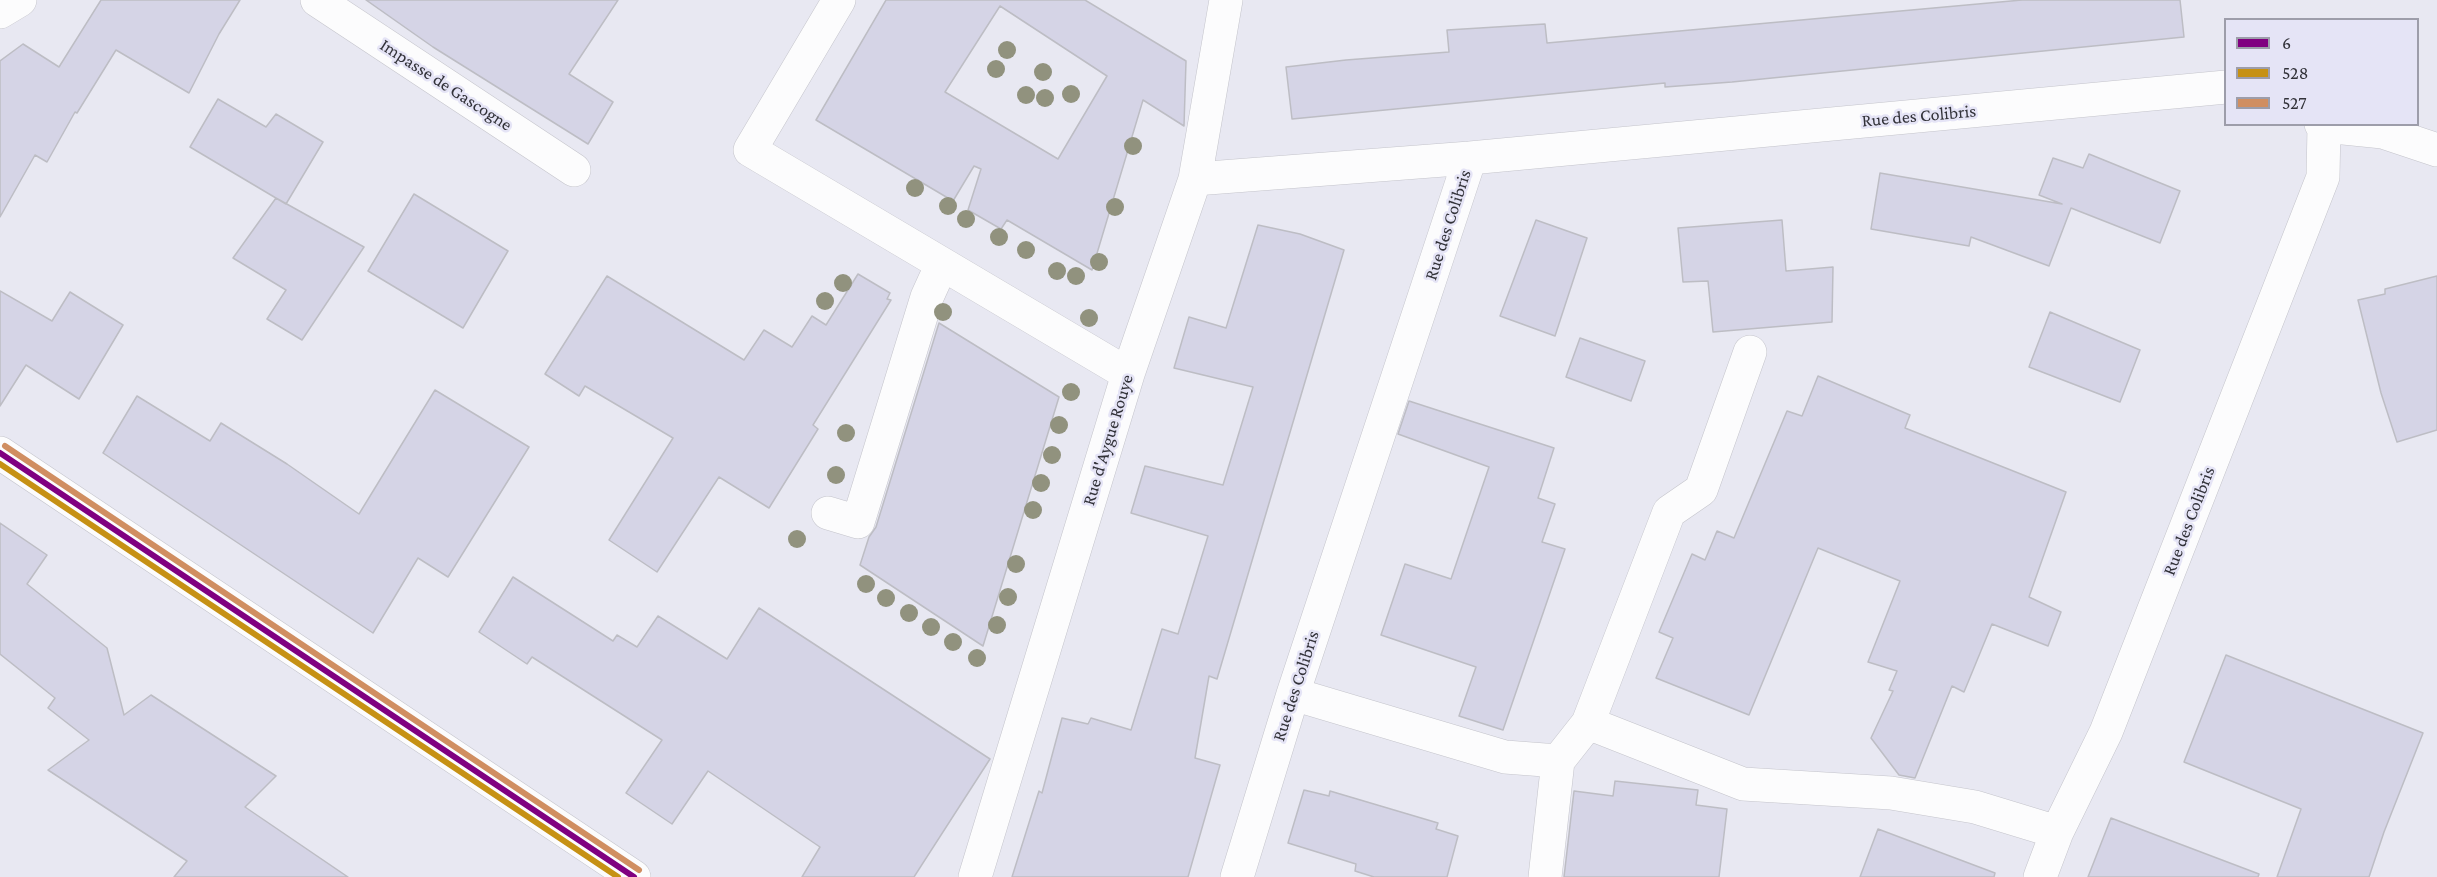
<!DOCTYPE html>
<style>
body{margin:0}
#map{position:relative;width:2437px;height:877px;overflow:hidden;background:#e8e8f2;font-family:"Crimson Pro",serif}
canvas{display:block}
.legend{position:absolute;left:2224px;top:18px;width:195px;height:108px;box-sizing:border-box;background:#e5e4f6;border:2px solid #9d9daa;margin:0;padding:8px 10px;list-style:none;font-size:18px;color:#323239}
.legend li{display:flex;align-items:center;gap:12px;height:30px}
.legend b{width:30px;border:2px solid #9d9daa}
</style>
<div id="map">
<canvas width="2437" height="877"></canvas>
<ul class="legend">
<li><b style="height:8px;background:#800080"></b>6</li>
<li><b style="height:8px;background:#c69114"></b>528</li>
<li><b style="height:8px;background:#d08e61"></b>527</li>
</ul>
</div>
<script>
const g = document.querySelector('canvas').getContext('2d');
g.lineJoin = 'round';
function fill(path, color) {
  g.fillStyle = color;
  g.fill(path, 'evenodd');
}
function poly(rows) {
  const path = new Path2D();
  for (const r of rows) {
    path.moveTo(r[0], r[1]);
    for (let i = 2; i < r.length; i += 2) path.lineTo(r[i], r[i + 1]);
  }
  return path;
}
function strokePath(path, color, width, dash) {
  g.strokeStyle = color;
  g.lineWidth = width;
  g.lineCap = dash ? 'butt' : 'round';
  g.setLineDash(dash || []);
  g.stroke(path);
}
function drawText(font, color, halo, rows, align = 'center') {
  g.font = font + ' "Crimson Pro",serif';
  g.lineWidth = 5;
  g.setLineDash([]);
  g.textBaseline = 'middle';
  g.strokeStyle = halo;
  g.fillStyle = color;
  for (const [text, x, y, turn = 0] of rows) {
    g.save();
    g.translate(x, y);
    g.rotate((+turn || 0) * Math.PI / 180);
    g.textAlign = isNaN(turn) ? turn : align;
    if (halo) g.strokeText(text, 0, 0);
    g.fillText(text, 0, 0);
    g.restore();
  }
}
const building = poly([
 [101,0,240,0,219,34,189,93,116,50,77,113,75,112,47,162,35,155,0,217,0,61,23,44,59,67,101,0],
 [366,0,618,0,569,74,613,102,588,144,433,47,366,0],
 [886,0,1085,0,1186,61,1184,126,1143,100,1092,270,1007,220,1001,229,968,210,981,169,974,166,953,201,816,120,886,0],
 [1000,6,1107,76,1058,159,945,92,1000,6],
 [2022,0,2180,0,2184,37,1732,82,1665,87,1665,83,1292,119,1286,67,1346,60,1449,52,1447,30,1545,24,1547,43,2022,0],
 [218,99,266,127,276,114,323,142,286,204,190,147,218,99],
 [2089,154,2180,191,2160,243,2071,208,2049,266,1971,237,1969,246,1871,229,1880,173,2062,204,2039,195,2053,158,2083,168,2089,154],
 [414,194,508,251,463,328,368,271,414,194],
 [276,198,364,247,302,340,267,319,286,290,233,258,276,198],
 [1536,220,1587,238,1555,336,1500,316,1536,220],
 [1782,220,1786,271,1833,267,1832,322,1713,332,1708,281,1683,282,1678,228,1782,220],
 [1258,225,1300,234,1344,250,1217,679,1209,676,1195,758,1220,765,1188,877,1012,877,1039,791,1042,793,1062,718,1088,724,1091,718,1131,730,1162,629,1178,634,1208,536,1131,513,1145,466,1223,485,1253,387,1174,368,1189,317,1226,328,1258,225],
 [858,274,890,293,887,299,891,300,813,425,818,429,769,508,719,477,657,572,609,540,673,438,585,386,579,396,545,374,607,276,744,360,764,330,792,347,812,316,826,325,858,274],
 [2437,276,2437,430,2397,442,2381,393,2358,300,2385,294,2385,289,2437,276],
 [0,291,52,321,70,292,123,325,79,399,26,365,0,406,0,291],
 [2050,312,2140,350,2120,402,2029,367,2050,312],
 [939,323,1059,397,983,646,860,565,869,537,876,527,939,323],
 [1580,338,1645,361,1631,401,1566,377,1580,338],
 [1818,376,1910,415,1905,428,2066,492,2029,597,2061,612,2048,646,1992,624,1964,692,1952,686,1915,778,1899,775,1871,738,1893,691,1889,690,1897,671,1868,662,1900,581,1818,548,1749,715,1656,678,1673,638,1659,632,1692,554,1705,560,1717,531,1734,538,1787,411,1802,416,1818,376],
 [435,390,529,447,448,577,418,558,373,633,103,453,137,396,210,441,221,423,287,464,359,514,435,390],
 [1409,401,1554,448,1538,498,1555,504,1542,542,1565,549,1503,730,1459,716,1476,667,1381,635,1405,564,1451,579,1489,467,1398,434,1409,401],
 [0,523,47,555,27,584,107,648,124,715,151,695,276,776,245,807,348,877,174,877,187,861,48,770,89,740,48,708,55,698,0,654,0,523],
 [513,577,613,641,617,635,637,647,658,616,727,659,759,608,990,759,914,877,802,877,820,847,708,771,672,824,626,793,662,740,532,657,527,664,479,632,513,577],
 [2226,655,2423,733,2384,832,2369,877,2277,877,2301,809,2184,762,2226,655],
 [1615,781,1698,790,1696,805,1727,809,1719,877,1564,877,1574,791,1613,796,1615,781],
 [1304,790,1329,796,1330,791,1438,823,1436,829,1458,836,1447,877,1374,877,1355,871,1356,864,1288,843,1304,790],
 [2111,818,2259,874,2258,877,2088,877,2111,818],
 [1878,829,1995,873,1994,877,1860,877,1878,829]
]);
fill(building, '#d5d4e6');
strokePath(building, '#bdbdc4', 1.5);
const minor = poly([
 [317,0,574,170],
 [839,0,750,150,1128,374],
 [0,12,20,0],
 [2324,126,2383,132,2437,150],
 [1195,179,1470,158],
 [828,513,858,522,927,297,942,264],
 [1293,694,1505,757,1558,761,1588,723,1743,784,1891,793,1975,807,2057,832],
 [1588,723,1669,512,1701,490,1750,352],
 [975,877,1128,374,1195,179,1226,0],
 [1237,877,1293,694,1470,158,2226,87],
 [1545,877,1558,761],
 [2040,877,2057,832,2106,732,2323,177,2324,126,2321,124]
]);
const major = poly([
 [0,453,634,877]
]);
strokePath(minor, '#c4c4cb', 34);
strokePath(major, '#c4c4cb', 34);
strokePath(minor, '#fcfcfd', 33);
strokePath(major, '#fcfcfd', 33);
strokePath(poly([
 [0,453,634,877]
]), '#800080', 6);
strokePath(poly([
 [0,464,618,877]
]), '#c69114', 6);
strokePath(poly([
 [5,446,639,870]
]), '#d08e61', 6);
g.fillStyle = '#91927e';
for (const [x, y] of [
 [1007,50],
 [996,69],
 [1043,72],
 [1071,94],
 [1026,95],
 [1045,98],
 [1133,146],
 [915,188],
 [948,206],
 [1115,207],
 [966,219],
 [999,237],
 [1026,250],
 [1099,262],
 [1057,271],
 [1076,276],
 [843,283],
 [825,301],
 [943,312],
 [1089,318],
 [1071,392],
 [1059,425],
 [846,433],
 [1052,455],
 [836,475],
 [1041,483],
 [1033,510],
 [797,539],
 [1016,564],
 [866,584],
 [1008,597],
 [886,598],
 [909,613],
 [997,625],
 [931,627],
 [953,642],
 [977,658]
]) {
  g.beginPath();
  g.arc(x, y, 9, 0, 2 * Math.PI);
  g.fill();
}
drawText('18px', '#323239', '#e5e4f6', [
 ["Impasse de Gascogne",446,85,33],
 ["Rue des Colibris",1919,116,-5],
 ["Rue des Colibris",1448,225,-72],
 ["Rue d'Aygue Rouye",1108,440,-73],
 ["Rue des Colibris",2189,521,-69],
 ["Rue des Colibris",1296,686,-72]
]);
</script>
